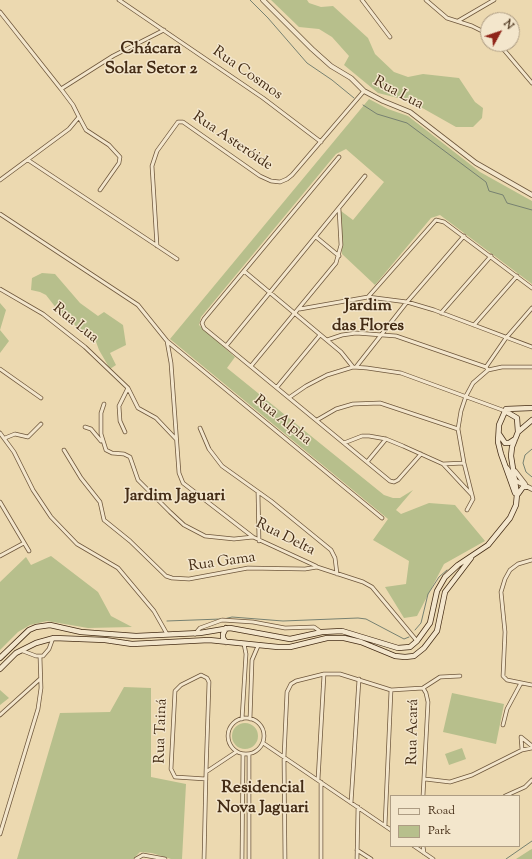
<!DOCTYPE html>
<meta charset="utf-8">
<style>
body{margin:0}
#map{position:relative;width:532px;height:859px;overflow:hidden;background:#ecd9b0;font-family:"Sorts Mill Goudy",serif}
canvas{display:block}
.legend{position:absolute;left:390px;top:795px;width:130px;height:52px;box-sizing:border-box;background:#f3e6cc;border:1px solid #ad9c83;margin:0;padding:5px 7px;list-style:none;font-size:12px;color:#442c15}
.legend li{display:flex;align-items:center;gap:8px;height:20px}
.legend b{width:20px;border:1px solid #ad9c83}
.north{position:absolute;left:480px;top:12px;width:40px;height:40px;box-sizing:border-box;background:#f3e6cc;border:1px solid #ad9c83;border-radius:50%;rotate:50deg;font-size:11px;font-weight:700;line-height:16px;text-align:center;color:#442c15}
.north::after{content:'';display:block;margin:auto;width:14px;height:18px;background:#8f2418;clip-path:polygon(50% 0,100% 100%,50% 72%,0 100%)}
</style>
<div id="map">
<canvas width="532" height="859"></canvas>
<ul class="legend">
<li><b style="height:5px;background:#f3e6cc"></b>Road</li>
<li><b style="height:11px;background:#b7bf8c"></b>Park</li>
</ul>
<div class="north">N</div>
</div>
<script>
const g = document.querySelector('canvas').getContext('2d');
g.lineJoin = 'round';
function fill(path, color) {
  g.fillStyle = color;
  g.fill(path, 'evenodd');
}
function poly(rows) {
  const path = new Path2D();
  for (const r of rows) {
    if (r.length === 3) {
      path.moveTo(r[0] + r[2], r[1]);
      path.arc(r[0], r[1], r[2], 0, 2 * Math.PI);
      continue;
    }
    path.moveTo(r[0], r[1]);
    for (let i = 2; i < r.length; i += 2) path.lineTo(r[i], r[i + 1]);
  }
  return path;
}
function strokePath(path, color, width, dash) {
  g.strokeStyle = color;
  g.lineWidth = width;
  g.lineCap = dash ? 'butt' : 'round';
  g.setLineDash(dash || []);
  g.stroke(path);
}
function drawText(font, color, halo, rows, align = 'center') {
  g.font = font + ' "Sorts Mill Goudy",serif';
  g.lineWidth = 3;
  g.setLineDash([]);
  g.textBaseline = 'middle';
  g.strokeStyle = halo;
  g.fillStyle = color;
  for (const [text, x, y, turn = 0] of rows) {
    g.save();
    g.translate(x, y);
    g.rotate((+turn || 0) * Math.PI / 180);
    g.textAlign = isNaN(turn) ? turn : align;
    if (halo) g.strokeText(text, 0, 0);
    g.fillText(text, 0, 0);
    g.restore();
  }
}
fill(poly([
 [271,0,307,0,309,3,321,7,333,6,368,38,375,54,394,72,408,77,423,74,459,78,475,102,483,108,482,118,473,127,456,127,410,101,378,93,344,65,349,56,332,37,319,29,299,27],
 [369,99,388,109,408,116,480,172,532,201,532,284,440,215,431,218,375,285,342,254,341,211,353,220,384,182,346,149,336,154,201,317,199,325,235,357,227,368,384,495,393,498,400,498,413,490,396,510,401,514,429,503,455,505,485,541,444,564,417,616,404,618,385,587,406,584,409,561,373,540,388,519,170,339],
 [42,273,55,274,80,303,98,316,104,312,123,325,126,345,110,353,116,365,110,369,99,350,95,339,77,328,68,315,60,313,46,295,40,292,31,290,32,278],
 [0,303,6,310,0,330,9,341,0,353],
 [51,556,98,592,111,616,132,627,88,628,47,621,30,625,18,632,0,650,0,582,26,557,31,565],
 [124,687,151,688,151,777,186,784,182,859,171,859,152,853,140,852,133,859,17,859,60,713,110,712],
 [0,690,9,698,0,705],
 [452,693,504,704,496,744,443,732],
 [245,736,13],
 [462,748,466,759,449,765,445,754],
 [532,849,532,859,516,859,530,850]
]), '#b7bf8c');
strokePath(poly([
 [250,0,268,18,307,63,332,80,354,98],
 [363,105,377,114,407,123,486,182,489,191,503,195,507,203,532,210],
 [532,449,525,455,523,463,526,472,532,477],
 [224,619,232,617,283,621,358,618,366,619,404,639,409,637],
 [167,621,221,619],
 [415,630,421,623,428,594,439,577,447,570],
 [506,859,532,841]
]), '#778171', 1);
const minor = poly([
 [119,0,263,98,321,142],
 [362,0,390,37],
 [426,0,447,18,472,26,488,34],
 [0,12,61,89,73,105,79,117,69,129,0,180],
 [458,21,494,0],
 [499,44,532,83],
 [61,89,113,56,164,30],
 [79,117,86,130,109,145,120,157,119,163,100,190],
 [339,157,204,319,202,323,204,328,226,346,390,481,394,482,398,480,421,454],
 [28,160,177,259],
 [0,214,138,305,167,341,382,518],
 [316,237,339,256],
 [157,246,152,166,157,151,178,122,183,122,260,176,271,181,280,182,287,179,292,175,364,91],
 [244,271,341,352,353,367],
 [0,289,43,314,85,347,128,388,138,408,156,418,176,439],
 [368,297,436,220,444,222,532,288],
 [300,309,368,297,407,302,434,310,532,347],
 [441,313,491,256],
 [474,325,517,276],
 [327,340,342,335,356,333,396,336,486,367,488,370],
 [167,341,171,363,179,473,183,483,253,537,316,566],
 [226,346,365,176],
 [251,366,336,263,341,245,339,209],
 [356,367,407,302,464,236],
 [486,367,506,338,532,308],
 [0,369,41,398],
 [277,387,320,335],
 [290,397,306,386,327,375,353,367,367,368,401,373,505,411],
 [104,404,101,413,101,434,106,450,112,453,124,454,130,457,138,480,170,512,184,525,205,536,234,539,253,537],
 [317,420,336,409,353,404,380,403,458,429],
 [85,427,91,429,101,441],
 [200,428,209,449,222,466,271,501,331,550,335,558,337,574],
 [125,432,120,421,119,406,128,388],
 [0,433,14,452,33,490,51,517,77,544,118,568,154,611,167,634],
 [5,438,15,434,28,437,41,424],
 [344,443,362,436,369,436,386,439,403,446,443,464,472,495],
 [64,450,81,478,100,502,104,520,130,541,166,576,172,578,189,579,248,568,305,569,317,567,363,582,372,587,417,641],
 [367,462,386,439],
 [443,464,464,463],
 [258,493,259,541],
 [0,502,29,551],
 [467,510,473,499,464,463,458,429,461,411,466,396,473,383,488,370,502,367,532,367],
 [0,556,24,543],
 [532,560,518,564,510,570,505,579,501,592,505,632,503,676,507,680,532,685],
 [195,634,200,628,222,620,253,622,285,628,314,627,321,632],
 [23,651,36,656,43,656,49,649,53,638],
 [423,688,440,677,460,676],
 [0,715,40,679],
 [246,736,18],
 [242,719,246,654,244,644],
 [250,719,252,660,258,646],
 [503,725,507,709,521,683],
 [263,743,391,830],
 [522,750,521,737,532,746],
 [249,754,249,859],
 [206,779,175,777,171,769,175,691,181,685,201,675,207,678,209,682,206,772],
 [425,779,450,782,472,775,522,750,532,748],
 [318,780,324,674],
 [505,796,525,787,532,780],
 [351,803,359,679],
 [385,826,391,690],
 [0,834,38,709,41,688,40,657],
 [414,846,433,859],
 [423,846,424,853],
 [357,850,371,859],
 [136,859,143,855,165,859],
 [204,859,206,772,236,752],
 [242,859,243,754],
 [285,859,284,757,287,692,291,684,296,681,324,674,340,674,391,690,423,688,426,693,428,702,423,796],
 [321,859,321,782],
 [357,859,358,807]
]);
const tertiary = poly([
 [263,0,312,49,331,66,351,78,364,91,383,101,410,112,476,163,532,195],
 [507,468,516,481,532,489],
 [515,471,525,484]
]);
const secondary = poly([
 [505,411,517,418,518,432],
 [499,434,505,443,509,443,515,439],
 [515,493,501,454,498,442,499,425,506,409,532,408],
 [518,494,523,487,526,487],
 [226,642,223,638,223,634,226,628],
 [0,658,29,630,36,627,50,625,81,632,136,636,200,633,230,628,290,639,322,632,342,631,398,648,410,647,417,641,430,623,437,591,445,577,458,565,488,545,510,518,516,505,517,494,511,456,512,447,518,432,532,420],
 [0,669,16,653,36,643,54,638,105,640,132,644,209,640,278,647,290,647,327,638,344,638,361,642,395,656,405,657,414,656,424,648,437,631,445,592,471,558]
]);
strokePath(minor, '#6e573c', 4.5);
strokePath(tertiary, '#6e573c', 5.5);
strokePath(secondary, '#442c15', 6);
strokePath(minor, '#f3e6cc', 3);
strokePath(tertiary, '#f3e6cc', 4);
strokePath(secondary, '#f3e6cc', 4.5);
drawText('15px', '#442c15', '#f3e6cc', [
 ["Rua Cosmos",247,74,35],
 ["Rua Lua",398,94,28],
 ["Rua Asteróide",232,142,34],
 ["Rua Lua",75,324,39],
 ["Rua Alpha",282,421,39],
 ["Rua Delta",285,538,27],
 ["Rua Gama",222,563,-8],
 ["Rua Tainá",162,731,-88],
 ["Rua Acará",414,732,-89]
]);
drawText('bold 17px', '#442c15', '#f3e6cc', [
 ["Chácara",151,50],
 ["Solar Setor 2",151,70],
 ["Jardim",368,307],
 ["das Flores",368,327],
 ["Jardim Jaguari",175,497],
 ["Residencial",263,789],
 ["Nova Jaguari",263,809]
]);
</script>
